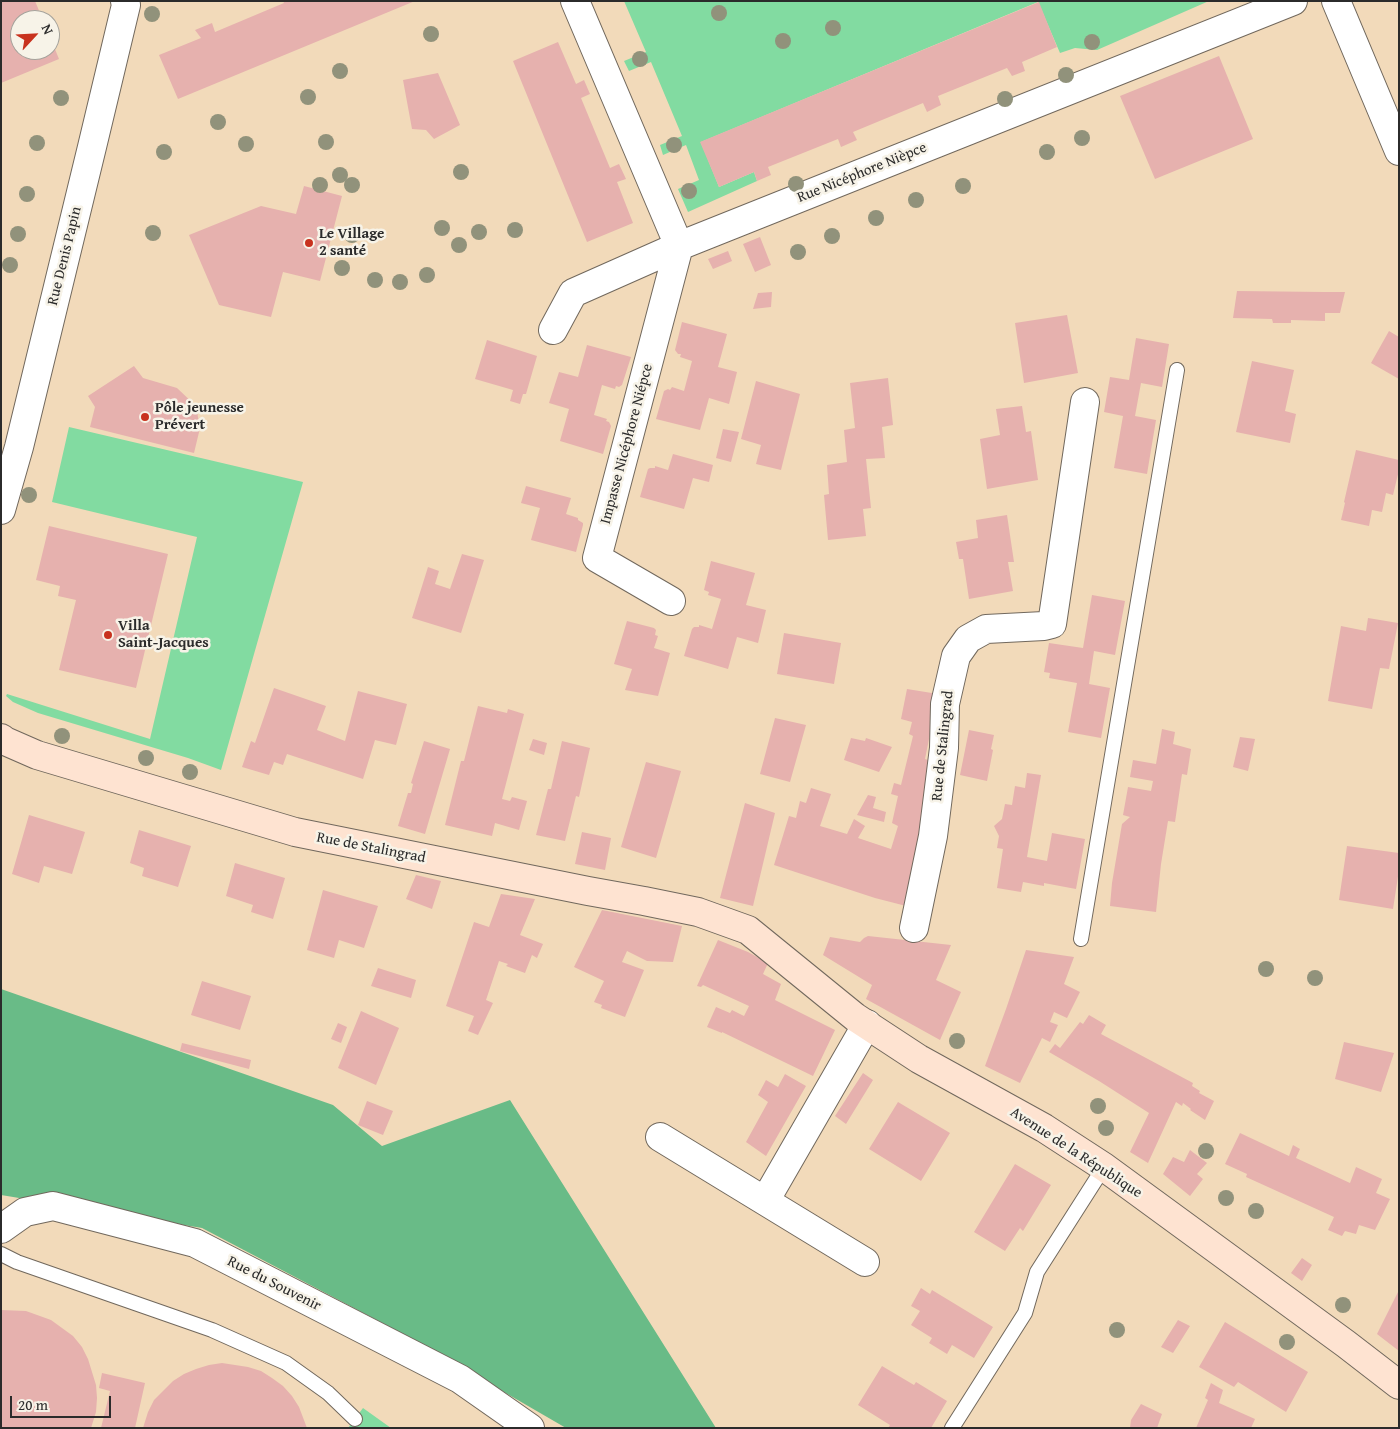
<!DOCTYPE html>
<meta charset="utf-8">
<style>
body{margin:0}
#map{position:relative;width:1400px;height:1429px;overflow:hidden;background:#f2daba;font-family:"Gentium Book Plus",serif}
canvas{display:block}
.frame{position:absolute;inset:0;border:2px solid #2b2b2b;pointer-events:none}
.north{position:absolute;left:10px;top:10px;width:50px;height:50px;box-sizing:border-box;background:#f7f3e8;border:1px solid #a5a39c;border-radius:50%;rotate:65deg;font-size:14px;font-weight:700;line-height:20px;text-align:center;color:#2b2b2b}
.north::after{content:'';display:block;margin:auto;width:18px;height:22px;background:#c8321e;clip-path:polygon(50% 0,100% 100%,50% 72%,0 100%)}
.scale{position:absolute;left:10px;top:1396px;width:101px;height:22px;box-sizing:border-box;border:2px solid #2b2b2b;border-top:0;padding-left:6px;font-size:15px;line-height:18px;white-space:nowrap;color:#2b2b2b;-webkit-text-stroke:4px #f7f3e8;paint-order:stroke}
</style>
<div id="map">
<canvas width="1400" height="1429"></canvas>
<div class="frame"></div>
<div class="north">N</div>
<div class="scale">20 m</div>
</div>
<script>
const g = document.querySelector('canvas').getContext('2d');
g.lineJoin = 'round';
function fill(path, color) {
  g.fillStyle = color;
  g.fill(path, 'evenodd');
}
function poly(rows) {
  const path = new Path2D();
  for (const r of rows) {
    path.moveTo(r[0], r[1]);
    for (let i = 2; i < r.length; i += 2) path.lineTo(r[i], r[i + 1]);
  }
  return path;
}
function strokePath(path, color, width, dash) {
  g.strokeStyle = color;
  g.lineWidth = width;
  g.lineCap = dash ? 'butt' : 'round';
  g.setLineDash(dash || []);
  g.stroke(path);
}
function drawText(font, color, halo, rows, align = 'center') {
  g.font = font + ' "Gentium Book Plus",serif';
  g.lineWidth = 5;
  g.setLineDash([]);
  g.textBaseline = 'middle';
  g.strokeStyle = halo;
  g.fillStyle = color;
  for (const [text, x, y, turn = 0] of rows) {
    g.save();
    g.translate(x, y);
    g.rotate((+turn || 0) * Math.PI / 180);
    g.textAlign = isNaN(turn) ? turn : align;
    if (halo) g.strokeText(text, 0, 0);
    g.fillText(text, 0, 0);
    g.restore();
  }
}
fill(poly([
 [624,1,1209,1,1097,50,1075,48,1060,53,1038,2,701,142,719,187,754,172,757,181,688,212,678,189,699,180,686,145,663,155,660,145,682,136,651,62,629,71,624,61,646,52],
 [69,427,303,482,221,770,188,758,38,713,13,702,6,696,7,694,150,739,197,537,52,502],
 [363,1408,391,1428,348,1428]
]), '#82dba1');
fill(poly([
 [1,989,333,1105,382,1146,510,1100,716,1428,566,1428,409,1337,202,1228,1,1195]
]), '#69bb87');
fill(poly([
 [1,1,35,1,43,20,20,20,20,50,50,50,50,37,59,59,1,83],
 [283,1,415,1,178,99,159,55,201,38,195,30,212,23,215,32,284,3],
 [1039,2,1057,47,1022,62,1025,71,1012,76,1007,68,938,96,941,105,927,112,923,103,853,132,857,140,841,147,838,139,768,167,771,175,757,181,754,172,719,187,700,142],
 [558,42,576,84,584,80,590,94,581,98,610,168,619,164,626,179,617,182,633,223,587,242,513,61],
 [1219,56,1253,139,1155,179,1120,96],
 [438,73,460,125,434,139,426,130,412,129,403,80],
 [304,186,342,196,320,281,283,272,271,317,219,305,189,235,261,206,296,214],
 [760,237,771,265,755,272,743,244],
 [728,251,732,261,713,269,708,259],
 [1237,291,1324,292,1345,292,1340,313,1325,313,1325,321,1291,320,1291,323,1273,323,1272,319,1233,318],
 [772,292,771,307,753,309,758,293],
 [1067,315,1078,373,1024,383,1015,323],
 [682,322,727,334,718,367,737,372,729,404,709,398,700,430,656,419,664,391,668,389,670,390,672,387,684,391,692,361,680,357,681,354,678,354,675,350],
 [1389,331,1399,337,1399,379,1371,363],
 [1136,338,1169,344,1162,387,1141,383,1135,416,1156,420,1147,474,1114,468,1123,416,1104,412,1110,377,1129,380],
 [487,340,537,356,526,394,523,394,520,404,510,401,513,390,475,379],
 [587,345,631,357,622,385,619,387,616,386,615,389,602,385,594,415,607,419,606,421,609,422,611,426,603,454,560,441,569,409,549,403,559,372,578,377],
 [1252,361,1294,370,1285,411,1296,414,1290,443,1236,432],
 [134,366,143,378,177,388,196,406,200,428,194,453,90,427,95,407,88,396],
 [888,378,893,425,882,427,885,458,866,459,871,508,863,509,866,536,828,540,824,495,829,494,827,465,847,462,844,430,855,428,850,383],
 [756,381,800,394,781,470,756,464,761,445,741,439],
 [1022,406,1026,432,1031,431,1038,480,987,489,980,439,1000,435,996,409],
 [723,429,739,432,731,462,716,458],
 [1356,450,1399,460,1399,470,1393,495,1386,493,1382,512,1372,510,1369,526,1341,520,1345,503,1344,502],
 [673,454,713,465,709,482,693,478,684,509,640,497,648,469,650,468,655,468,655,466,668,470],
 [526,486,571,498,566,514,578,518,578,520,583,523,583,525,576,552,531,540,540,508,521,503],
 [1007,515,1014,562,1008,562,1013,591,969,599,963,559,959,559,956,542,978,538,976,520],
 [49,526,168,554,136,688,59,670,76,600,58,596,60,586,36,580],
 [462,554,484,560,461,633,412,618,428,567,439,571,435,584,450,589],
 [711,561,755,573,746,605,766,610,758,643,737,637,728,669,684,656,692,629,694,627,699,627,699,625,712,629,721,599,708,595,709,592,704,590],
 [1092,595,1125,601,1115,655,1094,651,1089,684,1110,688,1101,738,1068,732,1077,683,1049,678,1050,673,1044,672,1049,643,1083,648],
 [1368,618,1398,623,1389,669,1380,668,1372,709,1328,701,1341,626,1366,631],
 [627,621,654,628,656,630,655,635,658,636,654,648,670,653,658,696,625,690,632,669,614,664],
 [784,633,841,643,834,684,777,674],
 [274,688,326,706,317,730,345,741,358,691,407,704,396,745,375,740,363,779,287,754,283,765,274,762,269,775,242,767,251,741,255,743],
 [907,689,938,694,925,759,940,764,910,907,875,898,774,865,789,816,796,818,800,801,806,803,811,788,831,794,820,826,847,834,854,819,865,826,858,838,891,849,898,826,892,823,898,796,891,794,894,783,901,785,913,736,909,734,912,722,901,719],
 [478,706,507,713,508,709,524,714,502,799,510,801,512,797,527,801,519,830,495,823,492,836,445,825,461,761,464,761],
 [775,718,806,725,790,782,760,774],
 [1162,729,1175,732,1173,744,1191,749,1187,775,1182,774,1175,822,1168,821,1161,864,1156,912,1110,906,1112,883,1122,824,1130,817,1123,815,1128,787,1151,791,1153,781,1130,777,1133,760,1156,764],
 [969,730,994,735,991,749,993,750,987,781,960,775],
 [1240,737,1255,739,1248,771,1233,767],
 [851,738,865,741,866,738,892,747,879,772,844,760],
 [533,739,547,743,544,755,529,750],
 [424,741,450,749,425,834,398,826,408,793,411,793,413,784,411,783],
 [562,741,590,748,579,797,576,796,565,841,536,835,548,789,551,789],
 [646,762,681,771,656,858,621,847],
 [1027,773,1041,775,1027,857,1047,861,1052,833,1085,839,1076,889,1044,883,1044,886,1023,882,1021,892,997,888,1003,849,997,848,999,836,994,826,1002,819,1005,804,1012,805,1015,786,1025,788],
 [868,795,876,797,873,808,886,812,884,822,857,815],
 [745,803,775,813,753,906,720,898],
 [29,815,85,832,72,874,44,866,39,883,12,874],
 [139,830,191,846,178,887,142,876,144,868,130,863],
 [582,832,611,838,605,870,575,864],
 [1347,846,1399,853,1399,870,1393,909,1339,900],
 [235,863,285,878,273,919,251,912,253,905,226,896],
 [416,875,441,881,432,909,406,899],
 [323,890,378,906,364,948,339,940,334,958,307,950],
 [501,894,535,899,520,935,543,944,537,958,532,955,525,973,506,966,508,964,499,961,486,1000,493,1003,478,1035,468,1031,474,1016,446,1006,474,922,489,927],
 [602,910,682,926,673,962,647,961,627,951,622,962,644,970,625,1017,601,1008,602,1005,594,1002,604,981,574,967],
 [868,936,951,945,936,980,961,992,940,1040,866,999,872,985,823,955,830,937,860,942,864,938],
 [718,940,748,952,768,963,763,974,781,984,775,1000,835,1030,813,1076,722,1032,722,1033,707,1027,716,1007,730,1013,732,1010,744,1016,749,1006,703,985,701,987,697,986],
 [1026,950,1074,957,1064,984,1080,992,1067,1018,1054,1012,1050,1022,1058,1025,1050,1042,1042,1038,1020,1083,985,1066,1006,1009],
 [378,968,416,980,411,998,371,986],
 [202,981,251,996,240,1030,191,1015],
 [361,1011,399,1028,376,1085,338,1068],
 [1089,1015,1106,1025,1101,1034,1193,1083,1192,1086,1200,1091,1199,1093,1214,1101,1205,1120,1190,1110,1191,1109,1183,1103,1182,1106,1176,1102,1148,1163,1130,1152,1149,1113,1099,1081,1049,1052,1055,1044,1060,1048,1080,1022,1083,1024],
 [338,1023,347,1027,341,1043,331,1039],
 [1344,1042,1394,1053,1381,1092,1335,1079],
 [182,1043,251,1060,249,1069,180,1051],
 [863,1073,873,1080,846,1124,835,1116],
 [785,1074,806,1086,766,1156,746,1142,768,1102,758,1095,766,1080,778,1087],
 [367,1101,393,1111,383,1135,358,1125],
 [898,1102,950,1133,921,1181,869,1149],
 [1240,1133,1289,1156,1293,1145,1300,1149,1296,1158,1350,1183,1356,1167,1382,1179,1376,1193,1390,1199,1375,1230,1359,1225,1356,1234,1345,1231,1342,1236,1328,1230,1334,1217,1246,1177,1247,1174,1225,1164],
 [1190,1150,1207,1163,1197,1174,1203,1179,1190,1196,1163,1174,1173,1157,1184,1162],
 [1015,1164,1051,1185,1023,1231,1020,1228,1005,1251,974,1232],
 [1302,1258,1312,1265,1302,1281,1291,1273],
 [921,1288,930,1294,932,1290,993,1327,974,1358,952,1345,947,1354,929,1343,932,1338,911,1325,920,1311,911,1306],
 [1399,1290,1399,1351,1377,1334],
 [1,1310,26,1311,51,1320,73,1336,82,1347,88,1359,96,1385,97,1398,96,1412,91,1428,1,1428],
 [1178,1320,1190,1326,1173,1353,1161,1347],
 [1225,1322,1308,1372,1286,1412,1238,1382,1234,1387,1199,1367],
 [222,1363,248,1367,261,1371,272,1378,283,1386,292,1396,299,1407,307,1428,143,1428,148,1412,154,1400,173,1381,184,1374,196,1369,209,1365],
 [882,1366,914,1385,916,1382,947,1401,931,1428,888,1428,890,1425,858,1405],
 [102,1373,145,1383,135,1428,101,1428,110,1391,99,1388],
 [1211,1383,1223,1390,1219,1403,1255,1419,1251,1428,1196,1428,1208,1400,1205,1398],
 [1141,1404,1162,1414,1157,1428,1130,1428,1131,1420]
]), '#e6b1ae');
const lane = poly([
 [1081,939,1177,370],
 [1,1254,17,1262,212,1330,286,1363,328,1393,355,1419],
 [952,1428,1025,1313,1037,1272,1104,1167]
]);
const street = poly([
 [575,1,679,246,1293,1],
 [1336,1,1399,151],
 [553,330,573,293,679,246],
 [1,510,19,447,92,147,126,5,125,1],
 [671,601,597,558,679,246],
 [914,928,933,836,944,748,945,704,956,656,968,639,986,629,1044,626,1052,624,1085,402],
 [660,1137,865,1262],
 [765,1201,867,1024],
 [1,1229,25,1212,53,1206,195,1243,460,1379,530,1428]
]);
const secondary = poly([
 [1,738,5,741,37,755,295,832,588,891,644,901,698,912,748,930,855,1017,919,1059,1044,1128,1104,1167,1346,1344,1399,1385]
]);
strokePath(lane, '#71685d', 16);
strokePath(street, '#71685d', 30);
strokePath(secondary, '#71685d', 30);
strokePath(lane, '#fff', 14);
strokePath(street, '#fff', 28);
strokePath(secondary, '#fee3d1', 28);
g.fillStyle = '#91927b';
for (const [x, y] of [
 [719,13],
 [152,14],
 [833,28],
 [431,34],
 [783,41],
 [1092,42],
 [640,59],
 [340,71],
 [1066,75],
 [308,97],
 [61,98],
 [1005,99],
 [218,122],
 [1082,138],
 [326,142],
 [37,143],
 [246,144],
 [674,145],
 [164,152],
 [1047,152],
 [461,172],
 [340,175],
 [796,184],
 [320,185],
 [352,185],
 [963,186],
 [689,191],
 [27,194],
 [916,200],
 [876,218],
 [442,228],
 [515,230],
 [479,232],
 [153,233],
 [18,234],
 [352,235],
 [832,236],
 [459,245],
 [798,252],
 [10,265],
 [342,268],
 [427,275],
 [375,280],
 [400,282],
 [29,495],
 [62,736],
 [146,758],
 [190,772],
 [1266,969],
 [1315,978],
 [957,1041],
 [1098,1106],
 [1106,1128],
 [1206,1151],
 [1226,1198],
 [1256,1211],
 [1343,1305],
 [1117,1330],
 [1287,1342]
]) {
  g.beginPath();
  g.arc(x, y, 8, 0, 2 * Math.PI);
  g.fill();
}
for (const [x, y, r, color] of [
 [309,243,5,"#c8321e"],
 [145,417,5,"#c8321e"],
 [108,635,5,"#c8321e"]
]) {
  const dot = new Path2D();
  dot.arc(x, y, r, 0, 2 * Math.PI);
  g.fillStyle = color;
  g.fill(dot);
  strokePath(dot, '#f7f3e8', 2);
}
drawText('15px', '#2b2b2b', '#f7f3e8', [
 ["Rue Nicéphore Nièpce",862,173,-22],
 ["Rue Denis Papin",65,256,-76],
 ["Impasse Nicéphore Niépce",627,444,-75],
 ["Rue de Stalingrad",943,746,-84],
 ["Rue de Stalingrad",371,848,11],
 ["Avenue de la République",1076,1153,33],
 ["Rue du Souvenir",274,1284,27]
]);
drawText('bold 15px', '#2b2b2b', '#f7f3e8', [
 ["Le Village",319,234],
 ["2 santé",319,251],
 ["Pôle jeunesse",155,408],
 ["Prévert",155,425],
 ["Villa",118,626],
 ["Saint-Jacques",118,643]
], 'left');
</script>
